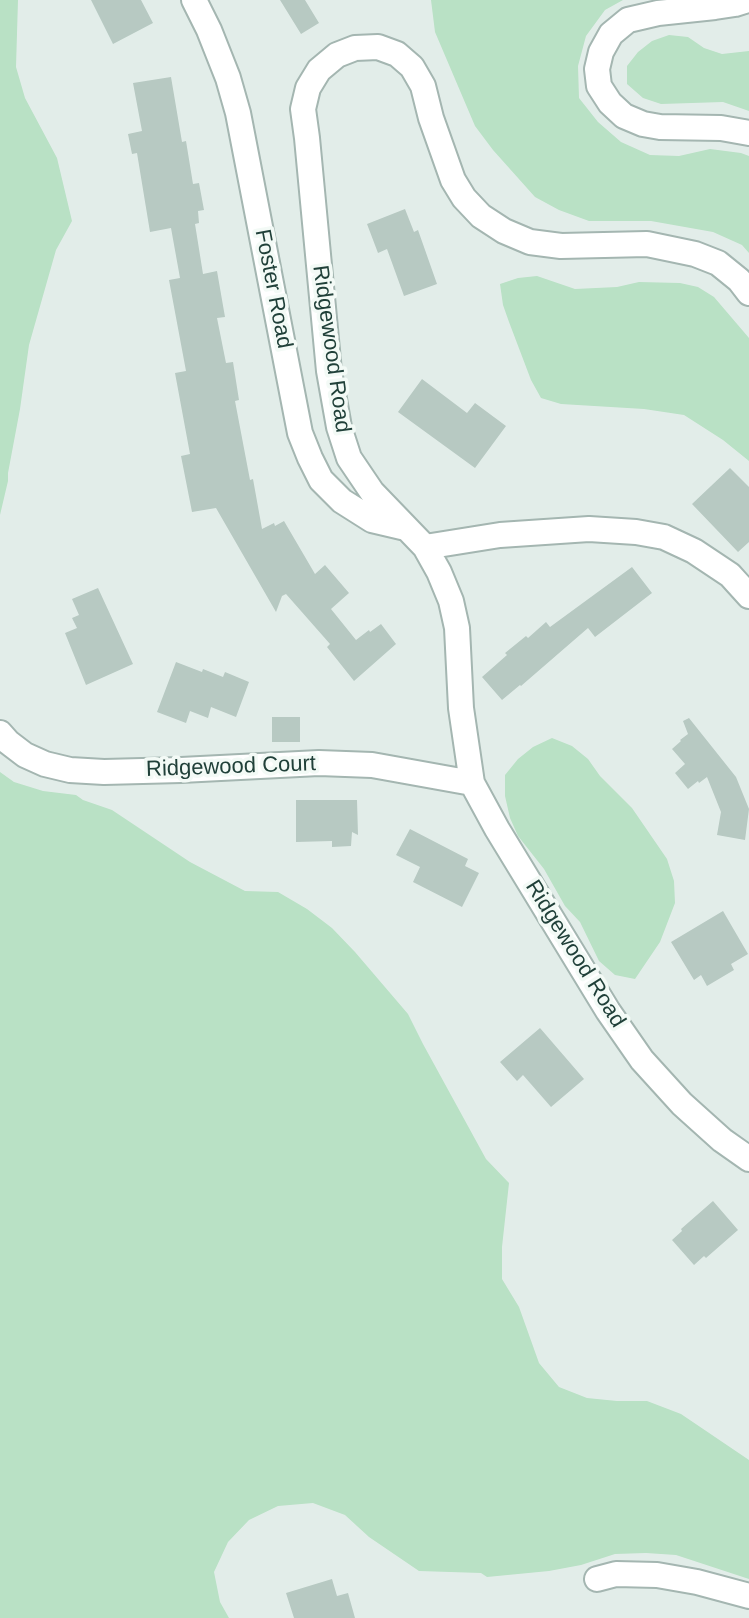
<!DOCTYPE html>
<style>
body{margin:0}
canvas{display:block;background:#e2ede9}
</style>
<canvas width="749" height="1618"></canvas>
<script>
const g = document.querySelector('canvas').getContext('2d');
g.lineJoin = 'round';
function fill(path, color) {
  g.fillStyle = color;
  g.fill(path, 'evenodd');
}
function poly(rows) {
  const path = new Path2D();
  for (const r of rows) {
    path.moveTo(r[0], r[1]);
    for (let i = 2; i < r.length; i += 2) path.lineTo(r[i], r[i + 1]);
  }
  return path;
}
function strokePath(path, color, width, dash) {
  g.strokeStyle = color;
  g.lineWidth = width;
  g.lineCap = dash ? 'butt' : 'round';
  g.setLineDash(dash || []);
  g.stroke(path);
}
function drawText(font, color, halo, rows, align = 'center') {
  g.font = font + ' Arial,sans-serif';
  g.lineWidth = 7;
  g.setLineDash([]);
  g.textBaseline = 'middle';
  g.strokeStyle = halo;
  g.fillStyle = color;
  for (const [text, x, y, turn = 0] of rows) {
    g.save();
    g.translate(x, y);
    g.rotate((+turn || 0) * Math.PI / 180);
    g.textAlign = isNaN(turn) ? turn : align;
    if (halo) g.strokeText(text, 0, 0);
    g.fillText(text, 0, 0);
    g.restore();
  }
}
fill(poly([
 [0,0,18,0,16,67,25,98,57,158,72,221,56,250,29,345,20,409,8,473,8,481,0,515],
 [431,0,623,0,605,10,586,36,578,66,579,98,598,122,621,142,650,155,679,156,710,149,741,153,749,156,749,253,742,245,713,232,651,221,589,221,559,210,535,197,493,150,475,126,435,32],
 [669,35,688,37,704,48,722,54,749,51,749,111,723,102,661,104,643,98,627,84,627,66,638,52,652,41],
 [537,276,575,289,617,287,639,282,680,283,698,287,714,297,749,338,749,461,723,440,684,415,644,409,561,404,541,398,531,380,509,322,503,305,500,284,518,278],
 [552,738,572,746,588,759,600,776,632,808,667,859,674,881,675,903,660,942,635,979,615,975,599,961,580,922,565,906,544,869,518,836,510,818,505,796,505,775,518,759,533,747],
 [0,772,14,782,43,791,76,795,83,800,112,810,190,862,245,891,278,892,307,909,332,928,355,952,408,1014,423,1044,486,1159,509,1183,502,1247,502,1279,519,1307,539,1363,559,1387,587,1398,617,1401,647,1401,681,1414,749,1460,749,1579,676,1555,646,1553,615,1554,581,1565,549,1571,487,1577,481,1573,419,1571,369,1537,345,1515,313,1503,278,1506,249,1520,228,1542,214,1572,220,1602,229,1618,0,1618]
]), '#b9e1c5');
fill(poly([
 [91,0,141,0,153,23,113,44],
 [280,0,305,0,319,23,301,34],
 [171,77,182,142,186,141,193,184,199,183,204,210,198,211,199,223,195,224,203,274,217,271,225,317,217,318,226,363,233,362,239,400,235,401,250,480,253,479,262,529,274,523,275,526,284,521,315,574,325,565,349,593,331,609,356,640,369,630,370,632,381,624,396,644,354,681,327,647,330,644,286,594,282,596,276,612,216,508,192,512,181,456,190,454,175,373,186,371,169,280,180,278,171,228,150,232,137,153,132,154,128,134,142,131,133,83],
 [405,209,414,232,418,230,437,284,404,296,387,249,378,253,367,224],
 [422,379,467,413,475,403,506,426,475,468,398,412],
 [730,468,749,487,749,542,738,552,692,504],
 [632,567,652,593,595,637,588,628,521,686,520,685,502,700,482,677,507,655,505,653,526,636,528,638,546,622,550,627],
 [98,588,133,664,86,685,65,633,77,628,72,618,79,615,72,599],
 [176,662,202,672,203,669,223,677,225,672,249,682,236,717,211,707,208,718,190,711,186,723,157,712],
 [272,717,300,717,300,742,272,742],
 [689,718,736,777,749,809,745,840,717,835,721,812,707,777,699,783,698,781,688,789,675,773,685,764,672,749,681,741,680,740,688,734,683,721],
 [296,800,357,800,358,835,352,832,351,846,332,847,332,841,296,842],
 [410,829,468,859,465,866,479,873,462,907,413,882,420,867,396,855],
 [723,911,748,954,731,964,734,970,707,986,701,975,694,980,671,942],
 [540,1028,584,1079,551,1107,523,1075,517,1081,500,1062],
 [713,1201,738,1230,706,1258,704,1256,694,1265,672,1240,682,1231,681,1229],
 [332,1579,337,1596,348,1593,355,1618,294,1618,286,1593]
]), '#b7c9c2');
const street = poly([
 [194,0,209,30,228,78,238,113,300,433,310,458,321,480,342,501,372,520,406,528],
 [748,0,735,4,715,7,658,13,628,20,611,34,601,52,597,69,599,86,610,103,624,116,643,124,660,127,721,128,749,133],
 [749,293,739,280,718,263,695,254,647,244,561,246,530,242,504,231,481,216,464,198,453,180,431,118,423,86,412,67,397,54,378,47,355,48,337,55,319,70,308,88,303,109,307,138,329,371,339,427,349,458,372,492,425,547,439,572,451,601,457,628,461,708,472,783,497,829,608,1011,642,1060,682,1104,722,1140,749,1159],
 [425,547,500,535,589,529,636,532,664,537,694,551,730,575,749,596],
 [0,733,8,742,25,755,45,764,70,770,104,772,181,770,319,763,372,765,472,783],
 [597,1579,616,1574,657,1575,697,1582,749,1596]
]);
strokePath(street, '#a4b6b1', 28);
strokePath(street, '#fff', 24);
drawText('22px', '#204039', '#f3faf6', [
 ["Foster Road",273,289,79],
 ["Ridgewood Road",331,349,82],
 ["Ridgewood Court",231,767,-2],
 ["Ridgewood Road",575,954,58]
]);
</script>
